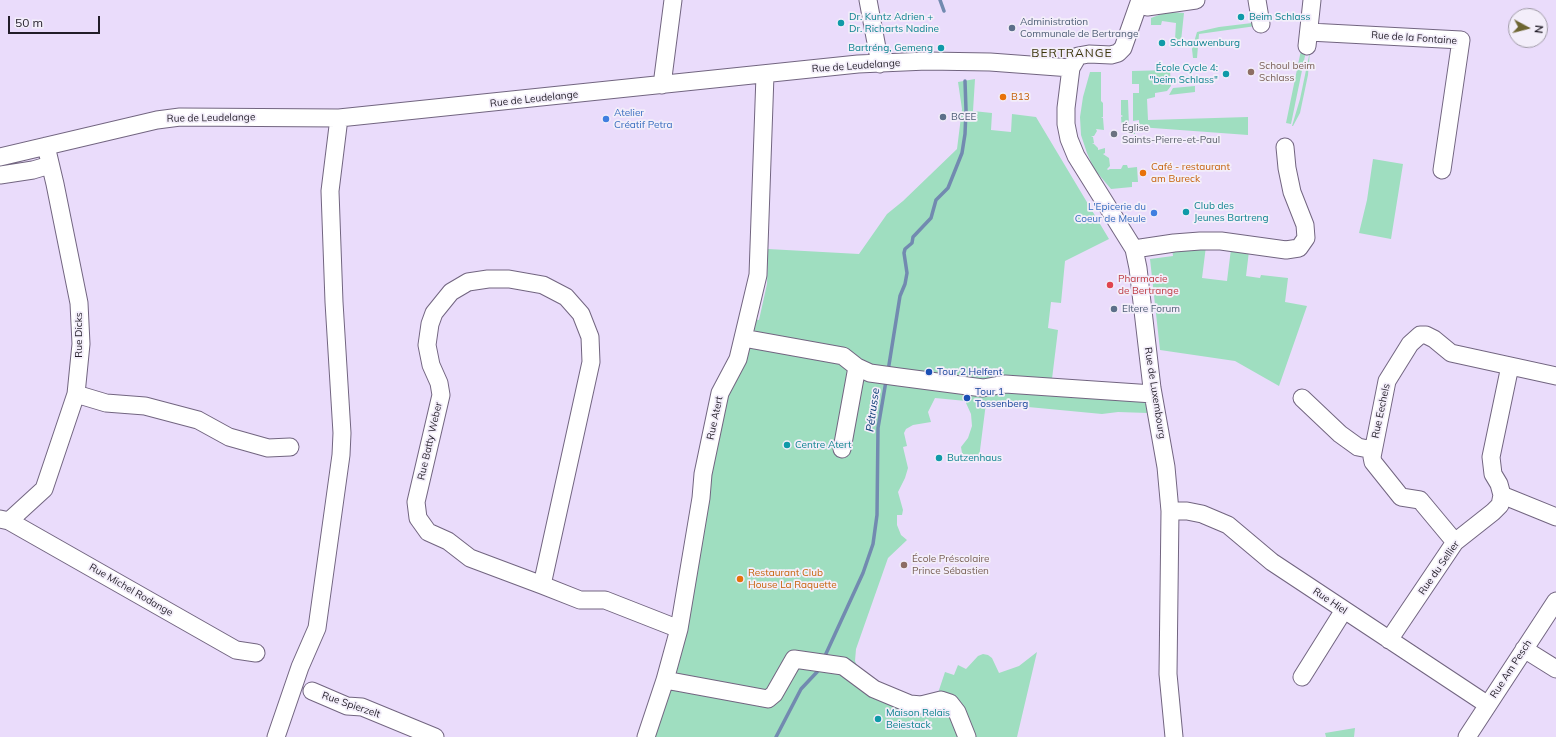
<!DOCTYPE html>
<meta charset="utf-8">
<style>
body{margin:0}
#map{position:relative;width:1556px;height:737px;overflow:hidden;background:#eadcfb;font-family:Mulish,sans-serif}
canvas{display:block}
.north{position:absolute;left:1508px;top:8px;width:40px;height:40px;box-sizing:border-box;background:#f3eefa;border:1px solid #9f9aa6;border-radius:50%;rotate:97deg;font-size:11px;font-weight:700;line-height:16px;text-align:center;color:#221d28}
.north::after{content:'';display:block;margin:auto;width:14px;height:18px;background:#6d6531;clip-path:polygon(50% 0,100% 100%,50% 72%,0 100%)}
.scale{position:absolute;left:8px;top:16px;width:92px;height:18px;box-sizing:border-box;border:2px solid #221d28;border-top:0;padding-left:5px;font-size:12px;line-height:14px;white-space:nowrap;color:#221d28;-webkit-text-stroke:3px #f3eefa;paint-order:stroke}
</style>
<div id="map">
<canvas width="1556" height="737"></canvas>
<div class="north">N</div>
<div class="scale">50 m</div>
</div>
<script>
const g = document.querySelector('canvas').getContext('2d');
g.lineJoin = 'round';
function fill(path, color) {
  g.fillStyle = color;
  g.fill(path, 'evenodd');
}
function poly(rows) {
  const path = new Path2D();
  for (const r of rows) {
    path.moveTo(r[0], r[1]);
    for (let i = 2; i < r.length; i += 2) path.lineTo(r[i], r[i + 1]);
  }
  return path;
}
function strokePath(path, color, width, dash) {
  g.strokeStyle = color;
  g.lineWidth = width;
  g.lineCap = dash ? 'butt' : 'round';
  g.setLineDash(dash || []);
  g.stroke(path);
}
function drawText(font, color, halo, rows, align = 'center') {
  g.font = font + ' Mulish,sans-serif';
  g.lineWidth = 3.5;
  g.setLineDash([]);
  g.textBaseline = 'middle';
  g.strokeStyle = halo;
  g.fillStyle = color;
  for (const [text, x, y, turn = 0] of rows) {
    g.save();
    g.translate(x, y);
    g.rotate((+turn || 0) * Math.PI / 180);
    g.textAlign = isNaN(turn) ? turn : align;
    if (halo) g.strokeText(text, 0, 0);
    g.fillText(text, 0, 0);
    g.restore();
  }
}
fill(poly([
 [1167,12,1184,13,1181,41,1175,40,1176,23,1162,21,1161,25,1151,25,1151,18],
 [1252,23,1256,26,1199,34,1197,58,1193,58,1192,49,1197,32,1219,27],
 [1301,50,1306,51,1291,124,1286,123],
 [1310,51,1308,75,1300,113,1293,126,1292,126,1300,99],
 [1170,70,1171,86,1167,91,1155,93,1155,97,1147,99,1148,120,1248,117,1248,135,1139,127,1139,120,1133,121,1133,93,1139,93,1139,84,1132,84,1132,71],
 [1090,72,1101,72,1101,101,1103,103,1103,117,1101,118,1103,118,1104,130,1096,129,1097,131,1094,136,1091,136,1093,137,1094,143,1092,144,1094,144,1098,148,1098,150,1105,148,1105,153,1103,154,1109,158,1110,166,1107,169,1108,170,1110,169,1121,169,1123,165,1127,165,1128,168,1137,167,1138,182,1132,182,1132,187,1111,189,1094,169,1087,153,1081,135,1080,117,1083,97],
 [975,79,973,111,992,113,991,130,1011,132,1012,114,1036,117,1109,239,1065,261,1061,303,1051,302,1048,328,1058,330,1051,387,1145,394,1148,413,1118,412,1102,414,986,403,979,458,966,458,962,453,961,447,968,438,972,426,971,414,966,403,966,401,935,398,928,412,931,422,913,425,906,429,904,433,907,446,903,447,908,468,905,478,898,492,903,510,902,515,897,515,897,525,901,535,907,540,888,558,856,649,855,661,860,673,911,699,938,693,945,672,954,675,958,665,966,669,978,656,983,654,988,655,992,658,999,673,1019,666,1037,652,1017,737,646,737,701,498,748,318,759,320,767,284,768,249,859,254,887,214,903,201,957,149,962,109,958,82],
 [1195,86,1195,92,1169,95,1173,88],
 [1121,100,1128,100,1129,126,1135,128,1135,134,1133,134,1128,128,1127,129,1122,129,1121,117,1123,116,1121,115],
 [1373,159,1403,164,1391,239,1359,233,1367,200],
 [1206,246,1202,278,1227,281,1231,249,1249,251,1246,276,1260,278,1261,275,1288,278,1285,302,1307,306,1279,386,1235,361,1160,350,1150,259,1173,256,1172,249],
 [1355,728,1354,737,1326,737,1325,733]
]), '#9fdec0');
strokePath(poly([
 [940,0,944,11],
 [888,371,900,296,905,284,907,273,904,253,905,249,912,243,913,237,931,218,936,200,948,188,962,153,965,134,966,110,965,81],
 [824,658,863,573,873,544,877,515,878,428,886,381],
 [776,737,801,689,817,672,820,667]
]), '#728ab0', 3.5);
const minor = poly([
 [868,0,880,64],
 [1140,0,1123,48,1118,53,1111,55,1089,54,1078,56,1071,68,1066,108,1066,124,1069,139,1076,156,1134,249,1138,268,1152,388,1166,467,1170,511,1168,674,1174,737],
 [1257,0,1261,24],
 [1147,7,1196,0],
 [1309,32,1461,40,1442,170],
 [1307,46,1312,0],
 [662,85,673,0],
 [0,157,157,120,180,117,339,118,858,64,927,61,990,62,1071,68],
 [0,175,33,170,50,165],
 [1134,249,1174,243,1200,241,1221,241,1286,250,1299,248,1306,238,1305,225,1292,192,1287,168,1285,147],
 [743,338,843,356,857,367,870,373,899,377,983,388,1005,384,1153,394],
 [76,394,106,403,145,406,198,420,229,437,268,448,290,447],
 [1302,398,1340,434,1358,447,1373,450],
 [842,449,857,367],
 [1502,495,1556,517],
 [1170,511,1187,511,1202,514,1228,525,1272,562,1488,705],
 [0,519,9,521,44,489,76,394,81,344,79,303,55,184,46,146],
 [9,521,236,650,256,653],
 [1455,542,1420,500,1401,497,1373,462,1372,457,1387,381,1410,344,1420,335,1426,335,1434,339,1451,353,1556,376],
 [542,585,591,362,590,337,581,314,566,297,543,285,509,279,488,279,468,282,451,292,434,313,430,324,427,345,431,365,439,383,441,395,416,502,418,518,428,532,448,541,470,558,542,585,580,600,605,600,679,629],
 [1389,640,1455,542,1493,512,1500,505,1502,495,1499,484,1493,474,1491,457,1510,366],
 [1524,649,1556,669],
 [1302,677,1344,610],
 [665,680,768,699,774,694,794,659,843,666,874,689,910,704,921,705,941,700,950,703,957,712,967,737],
 [312,691,347,706,362,707,435,737],
 [276,737,300,667,317,628,341,455,342,433,334,302,330,191,339,118],
 [646,737,665,680,679,629,701,498,703,474,720,393,738,359,758,275,765,75],
 [1467,737,1556,601]
]);
strokePath(minor, '#726580', 19);
strokePath(minor, '#fff', 17);
for (const [x, y, r, color] of [
 [1241,17,4,"#0f9aa8"],
 [841,23,4,"#0f9aa8"],
 [1012,28,4,"#5c6f8a"],
 [1162,43,4,"#0f9aa8"],
 [941,48,4,"#0f9aa8"],
 [1251,72,4,"#8d6e63"],
 [1226,74,4,"#0f9aa8"],
 [1003,97,4,"#e8710a"],
 [943,117,4,"#5c6f8a"],
 [606,119,4,"#3f7fe0"],
 [1114,134,4,"#6b7280"],
 [1143,173,4,"#e8710a"],
 [1186,212,4,"#0f9aa8"],
 [1154,213,4,"#3f7fe0"],
 [1110,285,4,"#e0444e"],
 [1114,309,4,"#5c6f8a"],
 [929,372,4,"#1a4fb4"],
 [967,398,4,"#1a4fb4"],
 [787,445,4,"#0f9aa8"],
 [939,458,4,"#0f9aa8"],
 [904,565,4,"#8d6e63"],
 [740,579,4,"#e8710a"],
 [878,719,4,"#0f9aa8"]
]) {
  const dot = new Path2D();
  dot.arc(x, y, r, 0, 2 * Math.PI);
  g.fillStyle = color;
  g.fill(dot);
  strokePath(dot, '#f3eefa', 1.5);
}
drawText('10px', '#0d838f', '#f3eefa', [
 ["Dr. Kuntz Adrien +",849,17],
 ["Dr. Richarts Nadine",849,29],
 ["Beim Schlass",1249,17],
 ["Schauwenburg",1170,43],
 ["Bartréng, Gemeng",933,48,"right"],
 ["École Cycle 4:",1218,68,"right"],
 ["\"beim Schlass\"",1218,80,"right"],
 ["Club des",1194,206],
 ["Jeunes Bartreng",1194,218],
 ["Centre Atert",795,445],
 ["Butzenhaus",947,458],
 ["Maison Relais",886,713],
 ["Beiestack",886,725]
], 'left');
drawText('10px', '#4e5e75', '#f3eefa', [
 ["Administration",1020,22],
 ["Communale de Bertrange",1020,34],
 ["BCEE",951,117],
 ["Eltere Forum",1122,309]
], 'left');
drawText('10px', '#221d28', '#f3eefa', [
 ["Rue de la Fontaine",1414,38,4],
 ["Rue de Leudelange",856,66,-4],
 ["Rue de Leudelange",534,99,-6],
 ["Rue de Leudelange",211,118,-1],
 ["Rue Dicks",79,335,-90],
 ["Rue de Luxembourg",1155,393,81],
 ["Rue Eechels",1381,411,-78],
 ["Rue Atert",715,418,-78],
 ["Rue Batty Weber",430,441,-77],
 ["Rue du Sellier",1439,568,-55],
 ["Rue Michel Rodange",131,590,30],
 ["Rue Hiel",1330,601,34],
 ["Rue Am Pesch",1511,669,-57],
 ["Rue Spierzelt",351,705,19]
]);
drawText('10px', '#785e54', '#f3eefa', [
 ["Schoul beim",1259,66],
 ["Schlass",1259,78],
 ["École Préscolaire",912,559],
 ["Prince Sébastien",912,571]
], 'left');
drawText('10px', '#c56008', '#f3eefa', [
 ["B13",1011,97],
 ["Café - restaurant",1151,167],
 ["am Bureck",1151,179],
 ["Restaurant Club",748,573],
 ["House La Raquette",748,585]
], 'left');
drawText('10px', '#366cbe', '#f3eefa', [
 ["Atelier",614,113],
 ["Créatif Petra",614,125],
 ["L'Epicerie du",1146,207,"right"],
 ["Coeur de Meule",1146,219,"right"]
], 'left');
drawText('10px', '#5b616d', '#f3eefa', [
 ["Église",1122,128],
 ["Saints-Pierre-et-Paul",1122,140]
], 'left');
drawText('10px', '#be3a42', '#f3eefa', [
 ["Pharmacie",1118,279],
 ["de Bertrange",1118,291]
], 'left');
drawText('10px', '#164399', '#f3eefa', [
 ["Tour 2 Helfent",937,372],
 ["Tour 1",975,392],
 ["Tossenberg",975,404]
], 'left');
drawText('italic 11px', '#083872', '#f3eefa', [
 ["Pétrusse",873,410,-82]
]);
g.letterSpacing = '1px';
drawText('12px', '#3b350a', '#f3eefa', [
 ["BERTRANGE",1072,53]
]);
g.letterSpacing = '0px';
</script>
